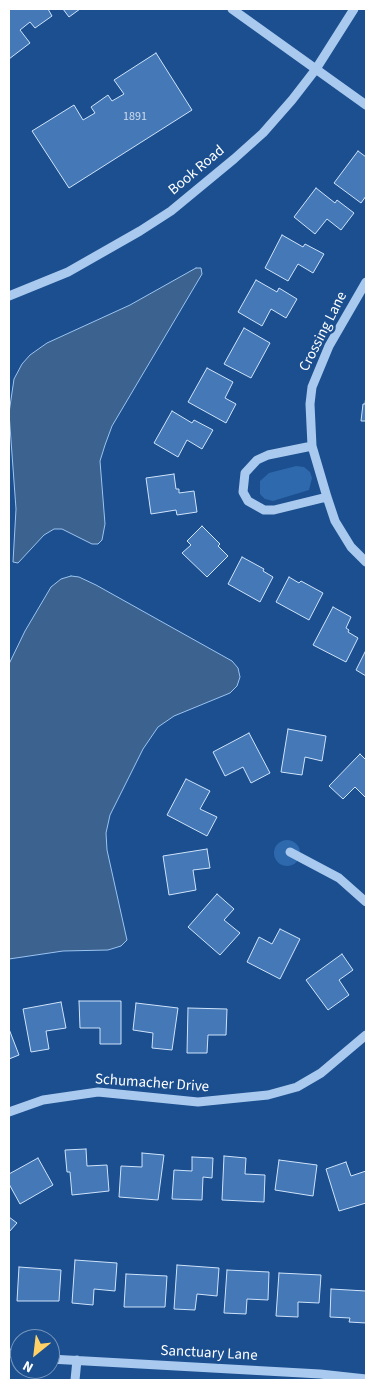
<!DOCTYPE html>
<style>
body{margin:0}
#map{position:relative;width:375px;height:1389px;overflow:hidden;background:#1b4f8f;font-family:"Source Sans 3",sans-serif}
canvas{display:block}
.frame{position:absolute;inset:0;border:10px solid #fff;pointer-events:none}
.north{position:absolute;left:10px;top:1329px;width:50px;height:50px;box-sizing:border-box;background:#1b4f8f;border:1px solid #7695bc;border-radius:50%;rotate:209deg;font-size:14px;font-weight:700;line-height:20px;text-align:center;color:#fff}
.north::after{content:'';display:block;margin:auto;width:18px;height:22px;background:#ffd166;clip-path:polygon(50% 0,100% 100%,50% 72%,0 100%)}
</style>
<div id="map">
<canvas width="375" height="1389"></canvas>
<div class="frame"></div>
<div class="north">N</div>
</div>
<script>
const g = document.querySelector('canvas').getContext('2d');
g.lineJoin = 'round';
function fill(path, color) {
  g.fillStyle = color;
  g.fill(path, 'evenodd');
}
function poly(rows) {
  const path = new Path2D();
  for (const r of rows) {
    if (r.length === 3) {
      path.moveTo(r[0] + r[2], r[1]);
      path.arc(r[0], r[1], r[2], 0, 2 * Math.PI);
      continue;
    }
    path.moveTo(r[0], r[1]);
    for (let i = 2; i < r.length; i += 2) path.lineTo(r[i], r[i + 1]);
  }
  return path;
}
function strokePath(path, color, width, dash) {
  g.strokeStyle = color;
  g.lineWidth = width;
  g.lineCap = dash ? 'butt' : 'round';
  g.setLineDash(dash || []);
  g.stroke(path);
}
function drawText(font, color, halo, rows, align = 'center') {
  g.font = font + ' "Source Sans 3",sans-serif';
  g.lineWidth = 5;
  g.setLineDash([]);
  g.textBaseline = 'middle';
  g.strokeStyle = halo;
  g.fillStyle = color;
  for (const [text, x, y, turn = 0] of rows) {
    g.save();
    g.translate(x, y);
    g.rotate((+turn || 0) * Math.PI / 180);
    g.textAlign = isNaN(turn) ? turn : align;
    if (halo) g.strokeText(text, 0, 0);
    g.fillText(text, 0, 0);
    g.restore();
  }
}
fill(poly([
 [296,466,304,467,310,472,312,478,309,490,273,501,265,499,260,494,260,481,269,473],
 [287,853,13]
]), '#2e69ad');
const water = poly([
 [196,268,201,268,202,274,112,426,105,445,100,461,105,524,102,540,98,544,92,544,62,529,54,529,44,535,18,563,13,562,16,509,9,413,14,379,22,364,30,355,47,343,130,305,196,268],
 [71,576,79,577,96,585,232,661,238,668,240,677,237,686,230,693,174,716,158,727,143,749,110,815,106,833,107,850,127,940,121,946,108,950,63,951,9,959,9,664,25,631,51,587,61,579,71,576]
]);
fill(water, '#3c6290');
strokePath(water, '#9cc4f0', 1);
const building = poly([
 [9,9,48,9,52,16,35,28,30,22,20,30,30,43,9,59,9,9],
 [63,9,80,9,69,17,63,9],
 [156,53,192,110,69,188,32,131,74,105,83,120,95,113,91,107,108,95,112,101,124,94,114,80,156,53],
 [358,151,366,157,366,196,361,203,334,183,358,151],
 [316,188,335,203,337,200,354,213,341,230,327,219,315,234,294,217,316,188],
 [282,235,303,247,305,244,324,254,313,273,298,264,288,281,265,268,282,235],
 [256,280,277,292,279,288,297,299,286,318,271,309,262,326,238,312,256,280],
 [244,328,270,343,251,378,224,364,244,328],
 [207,368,233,382,225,398,236,404,226,423,188,402,207,368],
 [366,395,366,421,361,421,363,404,365,404,366,395],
 [172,411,192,423,194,420,213,430,202,449,187,440,178,457,154,443,172,411],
 [174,474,176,489,179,489,179,493,194,491,197,512,177,515,176,510,151,514,146,478,174,474],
 [202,526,220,544,218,546,228,556,207,577,182,553,191,545,187,541,202,526],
 [242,557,264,569,263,571,273,577,260,602,228,584,242,557],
 [289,577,299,583,301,581,323,593,309,620,276,602,289,577],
 [333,607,351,617,346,628,349,630,348,632,358,638,346,662,313,645,333,607],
 [366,650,366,676,356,670,366,650],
 [288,729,326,736,322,761,305,757,302,775,281,772,288,729],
 [249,733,270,773,251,783,243,767,225,776,213,752,249,733],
 [360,754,366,760,366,798,355,787,343,799,329,786,360,754],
 [186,779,210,791,200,809,217,817,207,836,167,815,186,779],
 [207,849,210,868,193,870,196,890,169,895,163,856,207,849],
 [217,894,234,909,224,920,240,933,220,955,188,927,217,894],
 [280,929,300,939,280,979,247,962,259,937,272,944,280,929],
 [342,954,353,970,339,980,349,995,328,1010,306,980,342,954],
 [79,1001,121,1001,121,1044,100,1044,100,1028,80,1028,79,1001],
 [61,1002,66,1028,46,1031,49,1049,31,1052,23,1009,61,1002],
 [136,1003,178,1008,172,1050,152,1048,153,1033,133,1030,136,1003],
 [188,1008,227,1009,226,1035,208,1035,207,1053,187,1053,188,1008],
 [9,1029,19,1055,9,1059,9,1029],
 [86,1149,87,1166,107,1165,109,1191,72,1195,70,1172,67,1172,65,1150,86,1149],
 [142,1153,164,1155,158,1200,119,1197,121,1166,142,1167,142,1153],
 [224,1156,246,1158,245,1174,265,1175,264,1202,222,1200,224,1156],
 [192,1157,213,1158,212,1178,203,1177,202,1200,172,1199,174,1170,192,1171,192,1157],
 [38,1158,53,1185,20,1204,9,1184,9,1174,38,1158],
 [279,1160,317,1165,313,1196,275,1190,279,1160],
 [346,1162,351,1176,366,1171,366,1203,339,1211,326,1169,346,1162],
 [9,1217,17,1223,9,1232,9,1217],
 [75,1260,117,1263,115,1291,94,1289,93,1305,72,1303,75,1260],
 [177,1265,219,1268,217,1296,197,1294,195,1310,174,1309,177,1265],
 [19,1267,61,1270,59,1301,17,1301,19,1267],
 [227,1270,269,1272,268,1300,247,1299,246,1314,224,1313,227,1270],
 [279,1273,321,1275,319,1303,298,1302,298,1317,276,1316,279,1273],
 [126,1274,167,1276,165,1307,124,1307,126,1274],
 [331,1289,366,1291,366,1323,349,1322,350,1318,330,1317,331,1289]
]);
fill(building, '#4478b7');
strokePath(building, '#cfe3fa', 1);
strokePath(poly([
 [232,9,366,105],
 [366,282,329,346,312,387,310,404,312,446,327,497,335,521,351,547,366,562],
 [9,296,68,272,140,231,171,211,234,159,263,133,292,100,316,69,354,9],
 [312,446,268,455,257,460,245,473,243,492,248,501,264,510,274,510,327,497],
 [290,852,339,878,366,902],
 [9,1112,43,1100,98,1092,198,1102,268,1095,297,1087,321,1073,366,1035],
 [9,1353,20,1355],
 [50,1359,320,1374,366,1379],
 [75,1380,77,1360]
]), '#a9c9ee', 9);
drawText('12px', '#d0dded', null, [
 ["1891",135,117]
]);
drawText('15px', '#fff', '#1b4f8f', [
 ["Book Road",197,171,-40],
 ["Crossing Lane",324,332,-63],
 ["Schumacher Drive",152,1084,4],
 ["Sanctuary Lane",209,1354,3]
]);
</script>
